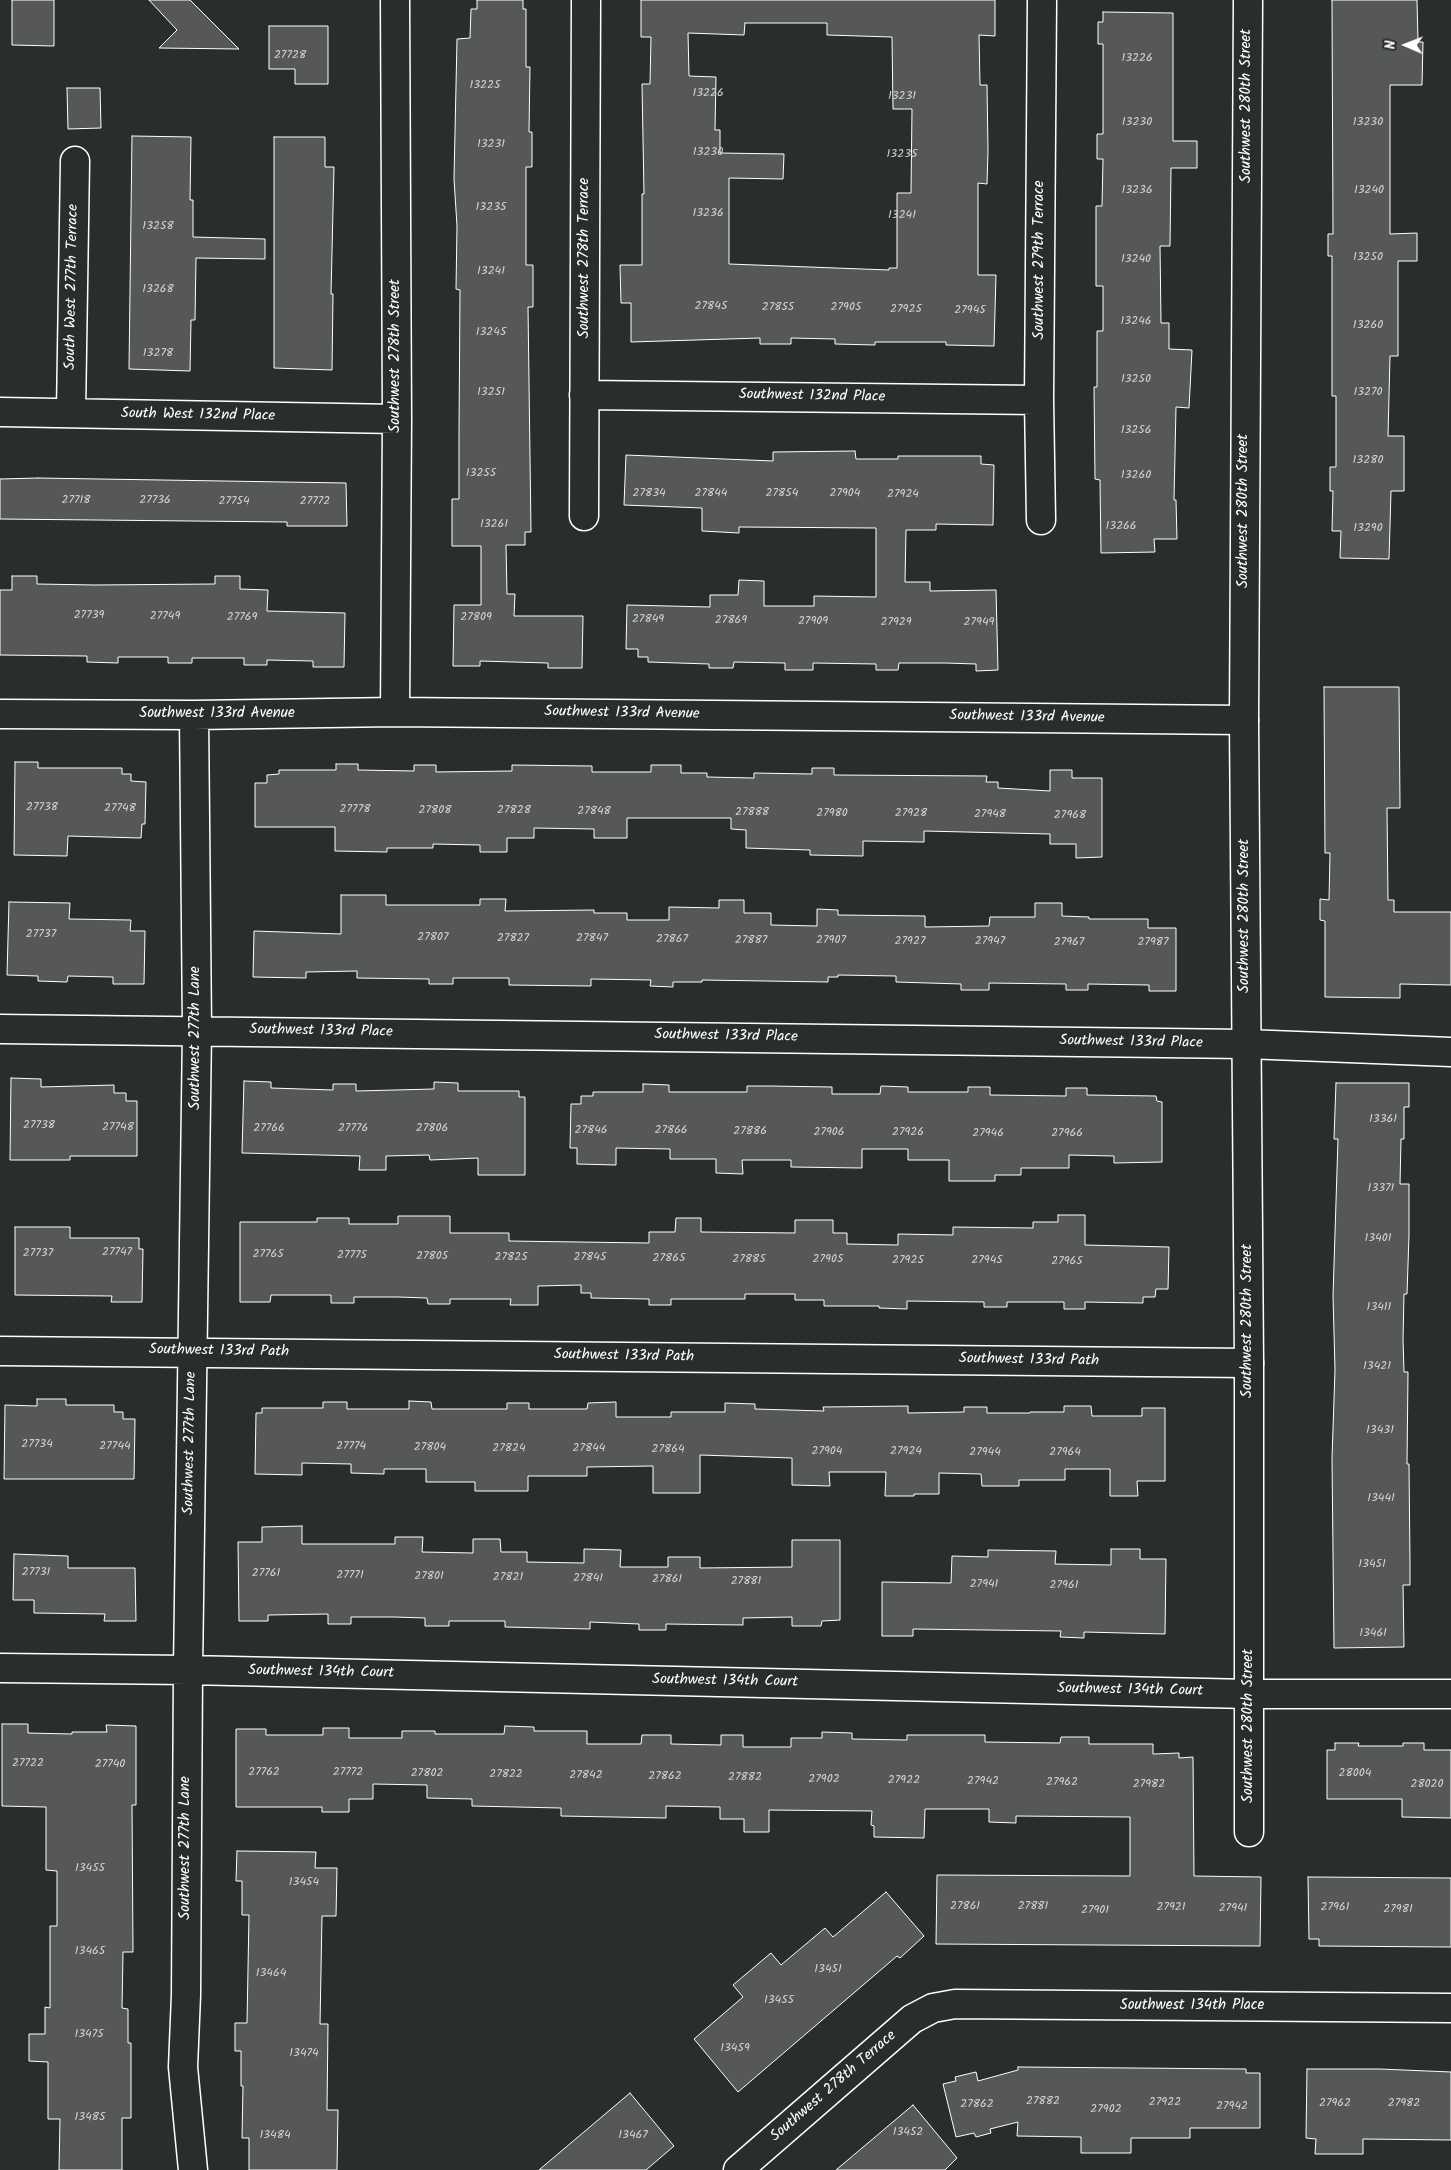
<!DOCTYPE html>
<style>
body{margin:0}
#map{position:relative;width:1451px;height:2170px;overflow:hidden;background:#2a2d2e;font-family:Kalam,sans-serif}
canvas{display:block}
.north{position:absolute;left:1381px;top:20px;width:50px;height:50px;-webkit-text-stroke:4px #2a2d2e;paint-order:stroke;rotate:271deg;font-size:14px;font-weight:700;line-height:20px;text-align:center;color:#fff}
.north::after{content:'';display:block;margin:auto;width:18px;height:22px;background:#fff;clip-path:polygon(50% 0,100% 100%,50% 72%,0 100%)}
</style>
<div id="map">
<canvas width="1451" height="2170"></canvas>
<div class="north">N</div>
</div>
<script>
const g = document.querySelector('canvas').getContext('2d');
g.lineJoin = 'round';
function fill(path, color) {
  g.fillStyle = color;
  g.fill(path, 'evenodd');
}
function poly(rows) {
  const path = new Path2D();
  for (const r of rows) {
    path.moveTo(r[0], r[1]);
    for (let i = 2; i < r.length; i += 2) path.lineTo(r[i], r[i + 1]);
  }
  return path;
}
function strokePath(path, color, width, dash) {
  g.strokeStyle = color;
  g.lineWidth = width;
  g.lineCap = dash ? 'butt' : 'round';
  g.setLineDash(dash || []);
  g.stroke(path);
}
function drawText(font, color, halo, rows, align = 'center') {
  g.font = font + ' Kalam,sans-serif';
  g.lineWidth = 4;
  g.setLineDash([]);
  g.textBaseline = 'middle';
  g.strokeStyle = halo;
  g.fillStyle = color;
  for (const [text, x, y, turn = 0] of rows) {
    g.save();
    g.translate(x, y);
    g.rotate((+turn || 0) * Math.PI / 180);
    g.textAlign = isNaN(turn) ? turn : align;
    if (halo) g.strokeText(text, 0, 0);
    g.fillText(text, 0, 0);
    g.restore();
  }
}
const building = poly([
 [12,0,54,0,54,46,12,45,12,0],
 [149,0,190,0,239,49,159,48,177,30,149,0],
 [477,0,523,0,523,9,526,9,526,67,530,67,529,132,532,132,532,167,526,167,526,265,533,265,533,307,528,307,531,532,525,532,525,545,506,545,507,594,515,594,514,616,583,616,582,668,548,668,548,663,480,661,480,666,453,666,454,605,481,605,481,546,452,546,452,499,459,499,459,433,460,290,456,289,457,226,454,179,457,39,470,38,471,9,477,9,477,0],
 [641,0,995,0,995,36,979,35,980,85,987,85,988,151,987,184,978,183,978,275,996,275,994,346,946,345,946,342,875,342,875,345,835,344,835,339,791,338,791,344,760,344,760,338,631,342,631,303,621,303,620,265,642,265,642,194,644,194,642,84,650,84,651,37,641,37,641,0],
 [745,23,827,23,827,35,892,37,893,109,912,109,911,193,897,193,897,268,889,268,889,270,729,264,729,178,783,179,784,154,720,153,720,130,715,130,716,77,689,76,688,33,744,35,745,23],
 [1332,0,1417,0,1418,42,1423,42,1422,85,1390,85,1390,234,1417,233,1417,261,1398,261,1398,356,1390,356,1388,436,1404,436,1404,491,1391,491,1389,559,1340,558,1341,531,1332,531,1333,491,1330,491,1330,467,1336,467,1336,396,1332,396,1332,256,1328,256,1328,234,1333,234,1332,0],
 [1103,12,1173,13,1173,141,1197,141,1197,168,1171,168,1170,246,1160,246,1161,323,1169,323,1169,349,1192,350,1189,408,1176,407,1174,500,1176,500,1177,539,1154,539,1155,552,1101,553,1100,480,1095,479,1094,387,1097,387,1097,331,1103,331,1103,286,1096,286,1096,206,1102,206,1103,159,1097,159,1097,134,1103,134,1103,44,1098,44,1098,22,1103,22,1103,12],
 [269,26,328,26,328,84,295,84,295,69,269,69,269,26],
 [67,88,100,88,101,128,68,129,67,88],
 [132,136,191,137,190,200,193,200,193,237,265,239,265,259,196,258,195,320,191,320,190,371,129,369,132,136],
 [274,137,325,137,325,167,334,167,331,294,333,294,332,370,274,368,274,137],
 [855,451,856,459,898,459,898,456,981,456,981,464,994,465,993,525,936,524,936,530,906,530,905,582,930,582,930,591,996,590,998,670,976,671,976,664,945,663,899,663,898,670,876,670,876,664,813,663,813,670,785,670,785,663,734,662,733,668,709,668,709,664,648,662,648,657,638,657,638,649,626,649,627,605,710,607,710,595,738,595,739,580,764,581,764,606,814,606,814,596,876,597,876,528,739,527,739,533,702,531,702,508,624,505,626,455,773,461,773,452,855,451],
 [38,478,346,483,347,526,287,526,287,522,0,519,0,479,38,478],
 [12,576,37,576,37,584,95,585,215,584,215,576,240,576,240,589,268,590,267,611,345,613,344,667,313,667,313,661,267,660,267,665,244,665,244,658,192,658,192,663,168,663,168,657,118,657,118,663,87,662,87,656,0,655,0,590,12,590,12,576],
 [1324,687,1399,687,1400,808,1387,808,1388,900,1394,900,1394,912,1451,912,1451,985,1400,984,1400,998,1325,997,1325,921,1320,920,1320,899,1329,900,1330,853,1325,853,1324,687],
 [15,762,38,762,38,768,122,768,122,774,131,774,131,781,146,782,145,824,142,824,141,838,68,836,67,856,14,855,15,762],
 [336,764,358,764,358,770,414,771,414,765,436,765,436,772,512,771,512,765,592,766,592,772,651,772,651,765,681,765,681,773,707,773,707,777,754,778,754,773,812,774,812,768,834,768,834,775,987,776,986,782,998,782,998,788,1050,791,1050,770,1072,770,1072,778,1102,778,1102,857,1076,858,1076,844,1050,844,1050,834,924,831,924,842,863,841,863,856,810,855,810,850,746,848,746,830,731,829,731,818,627,818,627,838,594,838,594,829,534,828,534,838,507,838,507,852,480,852,480,845,433,844,433,848,387,848,387,852,335,851,335,827,255,827,255,783,267,783,267,775,279,774,279,770,336,770,336,764],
 [341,895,386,895,386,905,480,905,480,899,506,899,505,911,594,910,594,913,627,913,627,920,669,920,669,907,719,908,719,900,744,900,744,913,771,913,771,925,817,926,817,909,838,910,838,915,925,916,925,927,989,926,990,917,1035,917,1035,903,1062,903,1062,916,1089,917,1089,919,1148,919,1148,928,1176,928,1176,991,1149,991,1149,985,1088,984,1088,990,1066,990,1066,984,989,983,989,990,961,990,961,984,896,982,896,976,838,975,838,977,828,977,828,982,702,980,702,982,673,982,673,987,650,986,651,980,591,979,591,986,509,985,509,978,453,978,453,984,429,984,429,979,357,978,357,971,306,972,306,978,253,977,254,931,341,934,341,895],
 [9,902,70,903,69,919,131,920,130,931,145,931,144,984,113,984,113,977,68,976,67,982,38,981,38,976,7,975,9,902],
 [11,1078,41,1079,41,1087,114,1085,114,1093,126,1093,126,1101,137,1101,137,1156,70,1156,70,1160,10,1160,11,1078],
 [244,1081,271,1082,271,1088,333,1090,333,1084,356,1084,356,1091,434,1089,434,1082,458,1083,458,1091,519,1091,519,1097,525,1097,525,1175,478,1175,478,1158,430,1160,429,1155,386,1156,386,1170,359,1170,360,1156,242,1153,244,1081],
 [1336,1083,1409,1083,1409,1107,1404,1107,1404,1139,1401,1139,1400,1184,1409,1184,1409,1235,1407,1294,1404,1294,1403,1339,1404,1372,1408,1372,1407,1464,1409,1464,1410,1563,1410,1585,1403,1585,1404,1647,1334,1648,1332,1458,1335,1370,1333,1296,1338,1139,1334,1139,1336,1083],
 [643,1084,669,1085,669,1092,747,1092,747,1086,770,1086,832,1087,832,1094,880,1094,881,1086,908,1087,908,1092,968,1092,968,1087,990,1087,990,1095,1066,1096,1066,1088,1087,1088,1087,1095,1156,1096,1157,1101,1162,1102,1162,1162,1114,1163,1114,1156,1069,1155,1069,1168,1021,1168,1021,1175,995,1175,995,1181,949,1181,949,1160,908,1160,908,1149,862,1149,862,1168,791,1167,791,1160,742,1160,743,1174,716,1173,716,1159,670,1159,670,1149,616,1148,616,1165,577,1164,577,1148,570,1148,571,1104,581,1104,581,1096,593,1096,593,1092,643,1092,643,1084],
 [1058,1215,1085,1215,1085,1245,1169,1247,1168,1289,1156,1289,1155,1297,1143,1297,1143,1303,1085,1302,1085,1309,1064,1309,1064,1302,1007,1302,1007,1307,984,1307,984,1302,907,1301,907,1309,879,1308,879,1306,824,1306,824,1300,795,1300,795,1294,745,1294,745,1299,671,1299,671,1305,649,1305,649,1299,591,1298,591,1293,581,1293,581,1285,538,1286,538,1305,510,1305,511,1299,450,1299,450,1304,428,1304,427,1298,398,1297,354,1297,354,1303,331,1303,331,1295,271,1295,270,1302,240,1302,240,1222,317,1222,317,1218,349,1218,349,1224,398,1224,398,1216,450,1216,450,1233,509,1233,509,1241,649,1243,649,1232,675,1232,676,1218,701,1218,701,1232,795,1233,795,1220,833,1220,833,1233,847,1233,847,1244,898,1245,898,1234,953,1235,953,1227,1033,1228,1033,1222,1058,1222,1058,1215],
 [15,1227,70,1227,70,1238,139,1238,139,1249,143,1249,142,1302,111,1302,112,1296,15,1295,15,1227],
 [37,1399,66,1399,66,1405,114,1405,114,1412,123,1412,123,1419,135,1419,134,1479,4,1479,5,1405,37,1406,37,1399],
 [409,1401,431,1402,432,1409,507,1409,507,1403,529,1403,529,1409,587,1409,588,1403,616,1402,616,1417,671,1417,671,1412,725,1412,725,1403,755,1404,755,1409,824,1411,823,1407,908,1406,908,1413,964,1412,964,1407,987,1407,987,1413,1030,1413,1030,1412,1064,1412,1064,1406,1091,1406,1092,1416,1142,1416,1142,1408,1165,1408,1165,1481,1137,1481,1138,1496,1110,1496,1110,1469,1065,1469,1065,1480,1019,1480,1019,1486,982,1486,981,1474,939,1473,939,1494,914,1494,914,1496,885,1496,886,1472,829,1472,830,1486,792,1485,792,1458,700,1455,700,1493,653,1493,653,1466,587,1467,587,1476,528,1476,528,1491,475,1491,475,1482,426,1482,426,1469,384,1469,384,1474,351,1473,351,1464,302,1463,302,1475,255,1474,256,1413,262,1413,262,1408,323,1408,323,1402,347,1402,347,1409,409,1409,409,1401],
 [302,1526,302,1544,395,1544,395,1537,423,1537,422,1552,473,1553,473,1539,500,1539,501,1552,527,1552,527,1562,584,1563,584,1549,621,1550,620,1567,668,1567,668,1557,700,1557,700,1568,792,1567,792,1540,840,1540,840,1620,822,1621,821,1626,792,1626,792,1617,743,1618,743,1625,666,1624,666,1630,639,1630,639,1624,590,1622,590,1629,505,1627,505,1621,449,1621,449,1626,425,1626,425,1618,394,1617,351,1617,351,1624,328,1624,328,1614,268,1615,268,1621,239,1621,238,1542,262,1542,262,1527,302,1526],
 [1111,1549,1140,1549,1140,1559,1166,1559,1165,1634,1084,1632,1084,1638,1060,1637,1061,1631,913,1629,913,1636,882,1636,882,1582,951,1583,952,1556,988,1557,988,1550,1056,1551,1055,1564,1111,1565,1111,1549],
 [14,1554,68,1556,68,1568,135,1568,136,1621,104,1621,105,1614,34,1613,34,1600,13,1600,14,1554],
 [2,1724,28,1724,28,1733,72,1734,72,1732,107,1732,106,1725,136,1726,136,1805,132,1805,133,1952,123,1952,122,2008,128,2009,128,2043,131,2043,131,2118,122,2118,122,2170,59,2170,60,2119,48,2119,48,2062,29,2061,29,2034,45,2034,45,2007,50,2008,50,1926,57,1926,57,1871,46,1870,46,1807,2,1806,2,1724],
 [505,1726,534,1727,534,1731,587,1731,587,1744,641,1744,642,1735,671,1735,671,1744,721,1745,721,1735,743,1735,743,1747,791,1747,791,1738,822,1738,822,1732,852,1733,852,1739,907,1740,907,1735,985,1735,985,1742,1060,1743,1061,1737,1089,1737,1089,1744,1153,1744,1153,1754,1179,1753,1179,1758,1193,1757,1194,1876,1261,1877,1260,1946,936,1944,937,1875,1130,1876,1130,1817,1016,1816,1016,1823,989,1822,989,1809,925,1809,924,1838,874,1837,874,1826,871,1825,872,1811,769,1810,769,1832,744,1832,744,1819,720,1819,720,1807,666,1806,666,1818,561,1816,561,1808,472,1806,472,1799,427,1798,427,1785,373,1784,373,1799,349,1799,349,1812,322,1812,322,1807,236,1807,236,1729,266,1729,266,1735,323,1735,323,1728,349,1728,349,1738,402,1738,402,1731,435,1731,435,1734,504,1734,505,1726],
 [1335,1743,1359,1743,1358,1746,1403,1746,1403,1743,1424,1743,1424,1750,1451,1750,1451,1818,1402,1817,1402,1799,1327,1799,1327,1750,1335,1750,1335,1743],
 [237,1851,316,1852,315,1868,337,1868,336,1916,322,1916,320,2024,328,2024,327,2110,338,2110,337,2170,249,2170,249,2138,242,2138,243,2086,241,2086,241,2051,235,2051,235,2023,247,2023,249,1915,242,1915,242,1881,236,1881,237,1851],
 [1308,1877,1451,1878,1451,1947,1319,1946,1319,1939,1309,1939,1308,1877],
 [886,1892,924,1936,900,1958,897,1956,738,2092,694,2039,743,1997,733,1985,771,1953,781,1965,825,1928,833,1937,886,1892],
 [1018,2067,1246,2069,1246,2073,1260,2073,1260,2128,1190,2128,1190,2138,1131,2138,1131,2153,1081,2153,1081,2137,1017,2136,1018,2122,990,2129,991,2133,976,2137,974,2133,956,2137,943,2084,956,2081,955,2077,976,2072,978,2081,1018,2070,1018,2067],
 [1307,2069,1380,2069,1451,2072,1451,2140,1363,2139,1363,2154,1315,2154,1316,2139,1306,2138,1307,2069],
 [630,2093,674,2146,646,2170,539,2170,630,2093],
 [913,2105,957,2158,945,2170,836,2170,913,2105]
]);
fill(building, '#555758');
strokePath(building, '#fff', 1);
const minor = poly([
 [395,0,397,419,395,712],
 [584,395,1039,400],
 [0,412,397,419],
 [71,413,75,161],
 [584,516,586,0],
 [1041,520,1039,400,1042,0],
 [0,714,194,715,395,712,1244,720],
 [0,1029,1246,1044,1451,1052],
 [0,1351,1249,1363],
 [0,1668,188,1670,1249,1694,1451,1694],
 [193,2170,183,2067,186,1995,188,1670,197,1030,194,715],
 [738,2170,912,2019,933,2008,955,2004,1451,2008]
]);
const tertiary = poly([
 [1248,0,1244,720,1249,1363,1249,1832]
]);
strokePath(minor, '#fff', 31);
strokePath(tertiary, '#fff', 31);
strokePath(minor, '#2a2d2e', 28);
strokePath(tertiary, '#2a2d2e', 28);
drawText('12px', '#d4d5d5', null, [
 ["27728",290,56],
 ["13226",1137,59],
 ["13225",485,86],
 ["13226",708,94],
 ["13231",902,97],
 ["13230",1137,123],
 ["13230",1368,123],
 ["13231",491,145],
 ["13230",708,153],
 ["13235",902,155],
 ["13236",1137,191],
 ["13240",1369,191],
 ["13235",491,208],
 ["13236",708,214],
 ["13241",902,216],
 ["13258",158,227],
 ["13250",1368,258],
 ["13240",1136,260],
 ["13241",491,272],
 ["13268",158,290],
 ["27845",711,307],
 ["27855",778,308],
 ["27905",846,308],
 ["27925",906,310],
 ["27945",970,311],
 ["13246",1136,322],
 ["13260",1368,326],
 ["13245",491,333],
 ["13278",158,354],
 ["13250",1136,380],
 ["13251",491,393],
 ["13270",1368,393],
 ["13256",1136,431],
 ["13280",1368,461],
 ["13255",481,474],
 ["13260",1136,476],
 ["27834",649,494],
 ["27844",711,494],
 ["27854",782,494],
 ["27904",845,494],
 ["27924",903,495],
 ["27718",76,501],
 ["27736",155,501],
 ["27754",234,502],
 ["27772",315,502],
 ["13261",494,525],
 ["13266",1121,527],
 ["13290",1368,529],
 ["27739",89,616],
 ["27749",165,617],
 ["27769",242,618],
 ["27809",476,618],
 ["27849",648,620],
 ["27869",731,621],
 ["27909",813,622],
 ["27929",896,623],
 ["27949",979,623],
 ["27738",42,808],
 ["27748",120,809],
 ["27778",355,810],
 ["27808",435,811],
 ["27828",514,811],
 ["27848",594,812],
 ["27888",752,813],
 ["27980",832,814],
 ["27928",911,814],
 ["27948",990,815],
 ["27968",1070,816],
 ["27737",41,935],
 ["27807",433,938],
 ["27827",513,939],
 ["27847",592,939],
 ["27867",672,940],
 ["27887",751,941],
 ["27907",831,941],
 ["27927",910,942],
 ["27947",990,942],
 ["27967",1069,943],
 ["27987",1153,943],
 ["13361",1383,1120],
 ["27738",39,1126],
 ["27748",118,1128],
 ["27766",269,1129],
 ["27776",353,1129],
 ["27806",432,1129],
 ["27846",591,1131],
 ["27866",671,1131],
 ["27886",750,1132],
 ["27906",829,1133],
 ["27926",908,1133],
 ["27946",988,1134],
 ["27966",1067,1134],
 ["13371",1381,1189],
 ["13401",1378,1239],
 ["27747",117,1253],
 ["27737",38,1254],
 ["27765",268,1255],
 ["27775",352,1256],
 ["27805",432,1257],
 ["27825",511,1258],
 ["27845",590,1258],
 ["27865",669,1259],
 ["27885",749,1260],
 ["27905",828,1260],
 ["27925",908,1261],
 ["27945",987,1261],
 ["27965",1067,1262],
 ["13411",1379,1308],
 ["13421",1377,1367],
 ["13431",1380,1431],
 ["27734",37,1445],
 ["27744",115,1447],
 ["27774",351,1447],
 ["27804",430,1448],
 ["27824",509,1449],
 ["27844",589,1449],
 ["27864",668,1450],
 ["27904",827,1452],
 ["27924",906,1452],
 ["27944",985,1453],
 ["27964",1065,1453],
 ["13441",1381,1499],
 ["13451",1372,1565],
 ["27731",36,1573],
 ["27761",266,1574],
 ["27771",350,1576],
 ["27801",429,1577],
 ["27821",508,1578],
 ["27841",588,1579],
 ["27861",667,1580],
 ["27881",746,1582],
 ["27941",984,1585],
 ["27961",1064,1586],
 ["13461",1373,1634],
 ["27722",28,1764],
 ["27740",110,1765],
 ["27762",264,1773],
 ["27772",348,1773],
 ["27802",427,1774],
 ["28004",1355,1774],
 ["27822",506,1775],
 ["27842",586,1776],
 ["27862",665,1777],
 ["27882",745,1778],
 ["27902",824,1780],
 ["27922",904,1781],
 ["27942",983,1782],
 ["27962",1062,1783],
 ["27982",1149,1785],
 ["28020",1427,1785],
 ["13455",90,1869],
 ["13454",304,1883],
 ["27861",965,1907],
 ["27881",1033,1907],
 ["27921",1171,1908],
 ["27961",1335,1908],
 ["27941",1233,1909],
 ["27981",1398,1910],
 ["27901",1095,1911],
 ["13465",90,1952],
 ["13451",828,1970],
 ["13464",271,1974],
 ["13455",779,2001],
 ["13475",89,2035],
 ["13459",735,2049],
 ["13474",304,2054],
 ["27882",1043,2102],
 ["27922",1165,2103],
 ["27962",1335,2104],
 ["27982",1404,2104],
 ["27862",977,2105],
 ["27942",1232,2107],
 ["27902",1106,2110],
 ["13485",90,2118],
 ["13452",908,2133],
 ["13484",275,2136],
 ["13467",633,2136]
]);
drawText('15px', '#fff', '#2a2d2e', [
 ["Southwest 280th Street",1247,106,-90],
 ["Southwest 278th Terrace",585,258,-90],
 ["Southwest 279th Terrace",1040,260,-90],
 ["South West 277th Terrace",73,287,-89],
 ["Southwest 278th Street",396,356,-90],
 ["Southwest 132nd Place",812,397,1],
 ["South West 132nd Place",198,416,1],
 ["Southwest 280th Street",1244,511,-90],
 ["Southwest 133rd Avenue",217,714],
 ["Southwest 133rd Avenue",622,714,1],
 ["Southwest 133rd Avenue",1027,718,1],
 ["Southwest 280th Street",1245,916,-90],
 ["Southwest 133rd Place",321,1032,1],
 ["Southwest 133rd Place",726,1037,1],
 ["Southwest 277th Lane",196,1038,-90],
 ["Southwest 133rd Place",1131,1043,1],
 ["Southwest 280th Street",1248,1321,-90],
 ["Southwest 133rd Path",219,1352,1],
 ["Southwest 133rd Path",624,1357,1],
 ["Southwest 133rd Path",1029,1361,1],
 ["Southwest 277th Lane",191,1443,-89],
 ["Southwest 134th Court",321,1673,1],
 ["Southwest 134th Court",725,1682,1],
 ["Southwest 134th Court",1130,1691,1],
 ["Southwest 280th Street",1249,1726,-90],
 ["Southwest 277th Lane",186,1848,-90],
 ["Southwest 134th Place",1192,2006],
 ["Southwest 278th Terrace",834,2087,-41]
]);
</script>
